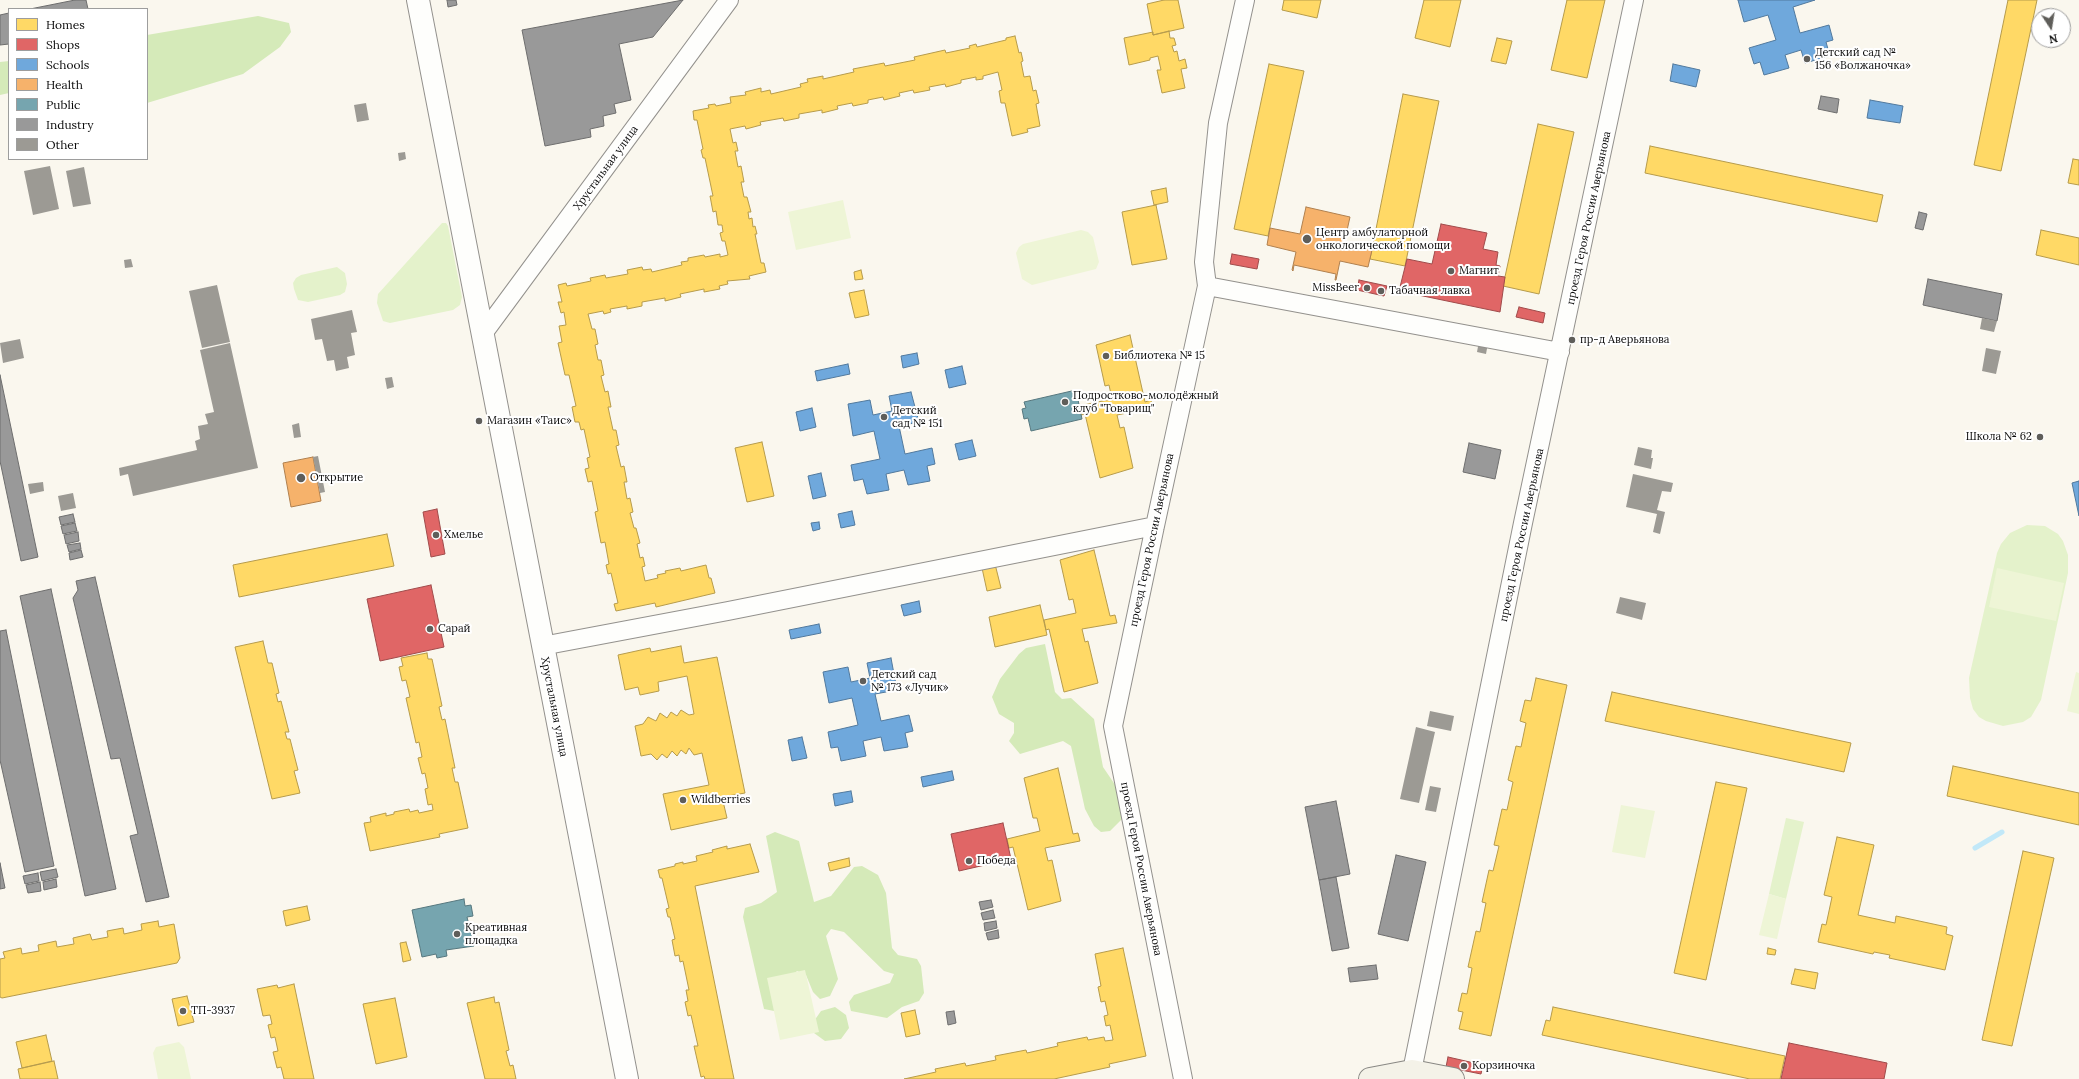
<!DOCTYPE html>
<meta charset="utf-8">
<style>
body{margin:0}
#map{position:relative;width:2079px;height:1079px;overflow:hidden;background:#faf7ee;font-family:Lora,serif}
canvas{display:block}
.legend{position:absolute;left:8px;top:8px;width:140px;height:152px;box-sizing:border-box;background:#fff;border:1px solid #9d9d9d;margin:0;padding:5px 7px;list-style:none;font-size:12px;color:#0b0b0b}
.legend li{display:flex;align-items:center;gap:8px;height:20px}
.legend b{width:20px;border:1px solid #9d9d9d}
.north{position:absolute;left:2031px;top:8px;width:40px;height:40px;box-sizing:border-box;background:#fff;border:1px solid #9d9d9d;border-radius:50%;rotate:168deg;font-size:11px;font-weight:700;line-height:16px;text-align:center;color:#0b0b0b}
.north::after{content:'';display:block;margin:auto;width:14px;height:18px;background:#5f5e5a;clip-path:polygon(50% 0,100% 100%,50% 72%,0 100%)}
</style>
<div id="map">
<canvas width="2079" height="1079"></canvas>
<ul class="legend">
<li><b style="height:11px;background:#ffd966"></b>Homes</li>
<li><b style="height:11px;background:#e06666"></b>Shops</li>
<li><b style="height:11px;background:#6fa8dc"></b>Schools</li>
<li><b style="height:11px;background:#f6b26b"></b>Health</li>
<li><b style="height:11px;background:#76a5af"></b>Public</li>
<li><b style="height:11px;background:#999"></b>Industry</li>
<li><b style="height:11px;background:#9c9a94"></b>Other</li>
</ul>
<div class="north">N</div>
</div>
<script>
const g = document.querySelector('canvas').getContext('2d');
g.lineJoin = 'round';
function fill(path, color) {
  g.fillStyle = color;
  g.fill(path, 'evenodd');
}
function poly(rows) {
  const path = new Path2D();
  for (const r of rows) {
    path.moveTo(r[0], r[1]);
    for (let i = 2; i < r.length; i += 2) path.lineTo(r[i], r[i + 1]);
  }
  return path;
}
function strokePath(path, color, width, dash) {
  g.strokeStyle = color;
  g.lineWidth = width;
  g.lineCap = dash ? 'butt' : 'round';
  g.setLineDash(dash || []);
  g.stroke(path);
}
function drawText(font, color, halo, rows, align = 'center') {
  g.font = font + ' Lora,serif';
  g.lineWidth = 4;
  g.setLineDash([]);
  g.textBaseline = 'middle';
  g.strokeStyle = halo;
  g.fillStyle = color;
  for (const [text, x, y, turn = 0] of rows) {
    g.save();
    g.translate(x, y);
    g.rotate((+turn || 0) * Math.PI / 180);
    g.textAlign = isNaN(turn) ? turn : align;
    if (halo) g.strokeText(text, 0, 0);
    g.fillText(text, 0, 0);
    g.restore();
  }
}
fill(poly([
 [442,223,446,223,448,226,462,297,460,305,453,310,390,323,383,321,377,303,378,294],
 [337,267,345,273,347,284,345,292,340,295,308,302,298,300,294,289,293,283,296,278,301,275],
 [2027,525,2045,526,2058,534,2063,541,2068,555,2068,573,2041,700,2031,717,2023,722,2003,726,1986,721,1979,717,1973,709,1970,698,1969,678,1997,553,2001,544,2010,533],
 [1786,818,1804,822,1786,899,1769,894]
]), '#e4f2cb');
fill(poly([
 [258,16,289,23,291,32,280,47,243,74,147,103,147,35],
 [9,61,9,93,0,95,0,62],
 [1045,644,1055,692,1062,699,1071,698,1094,719,1103,767,1124,798,1123,818,1110,831,1101,832,1094,826,1085,809,1071,746,1063,741,1020,754,1009,741,1014,733,1014,723,999,714,992,697,1000,679,1019,654,1026,648],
 [775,832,799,841,814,902,831,896,854,867,862,866,878,875,886,893,892,948,898,955,917,959,921,966,924,993,919,1001,902,1007,887,1018,851,1011,849,1002,854,995,890,983,894,974,884,971,844,932,831,929,826,936,838,979,830,996,820,999,813,992,806,975,797,971,785,985,774,1011,764,1009,743,917,745,908,761,903,777,892,766,836],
 [835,1007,846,1015,849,1028,841,1039,825,1041,814,1033,814,1021,821,1011]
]), '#d5eab9');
fill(poly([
 [843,200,851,238,796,250,788,212],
 [1081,230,1088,232,1093,237,1099,262,1096,269,1032,285,1022,279,1016,253,1019,247,1023,244],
 [1997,568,2064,583,2056,621,1989,607],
 [2076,672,2079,673,2079,714,2067,711],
 [1621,805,1655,811,1645,858,1612,852],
 [1769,894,1786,899,1777,939,1759,935],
 [805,970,819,1032,780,1040,767,978],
 [179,1042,184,1047,191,1079,158,1079,153,1053,156,1047]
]), '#eef5d6');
const homes = poly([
 [1164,0,1178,0,1184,28,1153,35,1147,4,1164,0],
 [1284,0,1321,0,1317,18,1282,10,1284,0],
 [1424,0,1461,0,1450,47,1415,38,1424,0],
 [1567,0,1605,0,1587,78,1551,70,1567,0],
 [2008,0,2037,0,2001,171,1974,165,2008,0],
 [1169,31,1170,38,1174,38,1176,45,1172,46,1174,52,1177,51,1179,61,1185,59,1187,68,1181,69,1185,88,1162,93,1157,70,1161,70,1158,56,1150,58,1150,60,1129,65,1124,38,1153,32,1153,35,1169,31],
 [1015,36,1019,53,1021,52,1023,61,1021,62,1024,77,1030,76,1033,91,1036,90,1039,103,1036,104,1040,126,1027,129,1028,132,1012,136,1005,103,1001,103,999,91,1002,90,998,72,983,76,983,79,976,80,976,77,961,80,961,83,946,87,945,84,929,87,930,90,914,93,913,90,899,93,900,96,884,100,883,97,868,100,868,103,853,106,852,103,837,106,838,109,822,113,822,110,799,114,799,118,784,121,783,118,760,122,761,125,746,129,745,126,730,129,733,143,736,142,738,151,735,151,738,167,741,166,744,182,741,182,744,197,747,197,751,212,748,212,749,219,752,218,753,227,755,226,757,234,755,234,761,263,764,263,766,272,749,276,750,279,727,281,728,284,719,286,720,289,704,292,704,289,680,294,681,297,665,301,665,298,642,302,642,306,627,309,627,306,610,309,611,312,604,314,603,311,588,314,592,329,595,329,598,344,595,345,598,360,601,360,604,375,601,376,605,392,608,391,611,407,608,407,613,430,616,430,619,445,616,446,621,467,624,466,627,482,624,482,627,499,630,498,633,512,630,513,634,528,636,528,640,543,637,544,640,558,643,557,645,566,642,567,645,581,658,578,657,575,666,573,665,571,680,568,681,571,706,565,709,578,711,578,715,593,656,607,655,603,616,611,614,604,618,603,611,573,608,574,606,565,609,564,605,542,601,543,595,512,598,511,592,481,588,482,585,469,589,468,587,458,590,457,584,429,581,430,579,422,575,422,572,407,576,406,569,375,565,375,558,343,562,342,559,326,566,325,564,312,561,313,558,302,562,302,558,285,566,283,567,286,591,281,590,278,605,275,606,278,628,274,627,270,642,267,643,270,651,269,652,272,682,265,681,262,688,261,688,258,704,255,705,257,720,254,720,257,728,255,725,241,722,241,720,233,723,232,722,225,718,225,716,211,713,212,710,196,713,196,705,158,703,158,701,150,703,149,697,120,694,120,693,111,709,108,708,105,715,104,716,106,731,103,730,97,746,95,745,92,761,88,761,92,770,90,771,94,801,87,800,84,808,82,807,79,823,76,823,79,854,72,853,69,884,63,885,66,915,60,914,57,945,50,946,53,970,48,969,46,976,44,977,47,1006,40,1006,38,1015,36],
 [1497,38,1512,41,1506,64,1491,61,1497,38],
 [1269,64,1304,71,1268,236,1234,229,1269,64],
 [1403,94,1439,101,1405,266,1370,259,1403,94],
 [1538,124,1574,132,1539,294,1503,286,1538,124],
 [1650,146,1883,195,1877,222,1645,173,1650,146],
 [2073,159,2079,160,2079,185,2068,183,2073,159],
 [1166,188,1168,202,1154,205,1151,191,1166,188],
 [1156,205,1167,259,1132,265,1122,212,1156,205],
 [2041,230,2079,238,2079,265,2036,255,2041,230],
 [861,270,863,279,855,280,854,272,861,270],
 [864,290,869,315,855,318,849,293,864,290],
 [1130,335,1145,402,1151,400,1152,408,1117,415,1120,428,1124,427,1133,468,1100,478,1085,414,1081,415,1079,406,1112,399,1109,385,1105,386,1096,345,1130,335],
 [762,442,774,496,747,502,735,448,762,442],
 [387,534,394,566,239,597,233,565,387,534],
 [1094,550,1110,616,1115,615,1117,623,1082,629,1085,642,1088,641,1098,683,1064,692,1049,629,1046,630,1044,620,1076,613,1073,599,1069,600,1060,560,1094,550],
 [995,564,1001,588,987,591,982,568,995,564],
 [1040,605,1047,635,995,647,989,617,1040,605],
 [263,641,268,663,272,663,279,693,276,694,278,702,281,701,289,732,285,732,287,739,290,739,298,770,294,771,300,793,272,799,235,647,263,641],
 [681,646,684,663,717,657,745,793,722,797,727,818,671,830,663,794,709,785,702,753,694,755,689,748,686,754,681,750,677,756,672,751,667,758,662,754,657,760,651,754,641,756,635,726,643,724,648,717,656,721,660,713,667,718,671,712,677,716,681,710,689,715,694,714,687,676,658,682,659,691,640,695,638,687,625,690,618,655,650,648,651,652,681,646],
 [427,653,428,659,432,659,442,706,439,707,442,720,445,719,455,768,452,768,455,782,458,782,468,828,439,834,440,837,370,851,364,823,371,822,370,817,386,813,386,816,394,814,394,812,409,809,410,812,418,810,419,813,433,810,432,804,428,805,425,789,428,788,425,773,422,774,418,758,422,757,419,742,416,743,406,698,410,697,406,680,402,681,399,667,403,666,401,658,427,653],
 [1536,678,1567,685,1491,1036,1459,1029,1463,1012,1458,1011,1462,993,1467,994,1472,968,1468,967,1476,931,1480,932,1486,903,1482,902,1489,870,1493,871,1499,846,1494,845,1502,809,1507,810,1513,782,1508,780,1516,746,1521,747,1526,723,1520,721,1525,700,1531,701,1536,678],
 [1612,692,1851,743,1844,772,1605,721,1612,692],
 [1953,766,2079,793,2079,825,1947,796,1953,766],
 [1058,768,1073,834,1078,833,1080,841,1045,848,1048,861,1052,860,1061,901,1028,910,1013,847,1009,848,1007,839,1040,831,1037,818,1033,818,1024,778,1058,768],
 [1716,782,1747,788,1706,980,1674,973,1716,782],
 [1837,837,1874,845,1858,915,1895,923,1896,916,1947,927,1946,934,1953,936,1945,970,1889,958,1890,955,1874,952,1873,954,1818,942,1822,924,1826,925,1832,897,1824,895,1837,837],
 [750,844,759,872,695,886,734,1079,705,1079,704,1076,701,1077,694,1046,698,1046,691,1015,688,1016,685,1002,688,1001,686,990,689,990,683,961,680,962,679,955,675,956,672,940,675,939,670,917,668,917,666,909,669,908,662,878,660,878,658,870,675,866,675,864,683,862,683,864,697,861,696,856,713,852,712,850,727,846,727,849,750,844],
 [2023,851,2054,858,2012,1046,1982,1040,2023,851],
 [849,858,850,866,830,871,828,863,849,858],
 [307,906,310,920,286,926,283,911,307,906],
 [158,921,159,927,174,924,180,958,177,963,2,998,0,997,0,959,5,958,3,952,21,948,22,954,39,951,38,945,56,941,57,947,74,944,73,938,90,934,92,940,108,937,107,931,123,928,124,934,142,930,141,924,158,921],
 [406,942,411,960,403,962,400,943,406,942],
 [1123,948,1146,1056,1109,1064,1110,1067,1054,1079,904,1079,936,1072,935,1069,965,1063,966,1066,996,1060,995,1056,1026,1050,1027,1053,1058,1046,1057,1043,1087,1037,1088,1040,1104,1037,1105,1041,1113,1040,1110,1025,1106,1026,1104,1016,1108,1015,1105,1001,1101,1002,1098,987,1101,986,1095,954,1123,948],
 [1768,948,1776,950,1775,955,1767,954,1768,948],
 [1795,969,1818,973,1815,989,1791,984,1795,969],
 [294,984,314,1079,284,1079,281,1067,277,1068,273,1052,278,1051,275,1037,271,1038,268,1025,272,1024,270,1015,263,1016,257,989,277,985,278,988,294,984],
 [187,996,194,1022,178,1026,172,999,187,996],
 [494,997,495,1003,499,1002,509,1050,506,1051,510,1066,513,1065,516,1079,485,1079,467,1003,494,997],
 [395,998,407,1057,376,1064,363,1004,395,998],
 [1553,1007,1785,1056,1780,1079,1750,1079,1542,1035,1546,1020,1550,1021,1553,1007],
 [915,1010,920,1034,906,1037,901,1013,915,1010],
 [46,1035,52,1061,22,1068,16,1042,46,1035],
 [54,1061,58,1079,20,1079,18,1069,54,1061]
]);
fill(homes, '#ffd966');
strokePath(homes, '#b69b4b', 1);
const shops = poly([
 [1441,224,1487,233,1483,249,1498,252,1496,265,1500,266,1498,276,1505,277,1500,312,1399,291,1407,259,1432,264,1441,224],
 [1232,254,1259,259,1257,269,1230,264,1232,254],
 [1359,280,1387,286,1384,296,1357,290,1359,280],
 [1519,307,1545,313,1543,323,1516,317,1519,307],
 [437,509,445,554,431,557,423,512,437,509],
 [431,585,444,647,380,661,367,599,431,585],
 [1003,823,1011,859,959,871,951,834,1003,823],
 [1789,1043,1887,1063,1884,1079,1781,1079,1789,1043],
 [1448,1057,1483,1065,1481,1074,1446,1067,1448,1057]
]);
fill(shops, '#e06666');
strokePath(shops, '#a04b4b', 1);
const schools = poly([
 [1738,0,1815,0,1793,7,1800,33,1829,25,1833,40,1826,42,1830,56,1805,63,1801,50,1785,55,1789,68,1764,75,1760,62,1754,64,1749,48,1776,40,1768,15,1744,22,1738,0],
 [1673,64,1700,70,1696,87,1670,81,1673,64],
 [1870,100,1903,106,1900,123,1867,118,1870,100],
 [917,353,919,364,903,368,901,356,917,353],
 [848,364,850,374,817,381,815,371,848,364],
 [962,366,966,384,949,388,945,370,962,366],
 [911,392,919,422,899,426,905,454,932,448,935,464,927,466,930,481,908,485,904,470,886,474,889,490,867,494,863,479,854,481,851,465,880,459,874,431,853,436,848,404,870,400,873,415,892,411,889,396,911,392],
 [812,408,816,427,800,431,796,412,812,408],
 [972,440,976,456,959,460,955,444,972,440],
 [821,473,826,496,813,499,808,476,821,473],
 [2079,481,2079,516,2072,483,2079,481],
 [852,511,855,525,841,528,838,514,852,511],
 [819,522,820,529,813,531,811,523,819,522],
 [919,601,921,612,904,616,901,605,919,601],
 [819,624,821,633,791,639,789,630,819,624],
 [891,658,897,690,875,694,881,721,909,715,913,731,905,733,908,747,884,751,881,737,863,741,866,756,841,761,838,747,831,748,828,732,858,725,852,698,829,703,823,672,848,667,851,682,870,678,867,663,891,658],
 [802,737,807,758,792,761,788,740,802,737],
 [952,771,954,780,923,787,921,777,952,771],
 [851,791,853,802,835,806,833,794,851,791]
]);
fill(schools, '#6fa8dc');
strokePath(schools, '#51799d', 1);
const health = poly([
 [1306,207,1350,217,1344,244,1372,250,1368,267,1340,261,1336,280,1335,280,1336,274,1294,265,1293,271,1292,270,1296,252,1267,245,1270,228,1300,234,1306,207],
 [313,457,321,501,291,507,283,463,313,457]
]);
fill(health, '#f6b26b');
strokePath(health, '#b0804e', 1);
const public = poly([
 [1076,390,1082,419,1031,431,1028,418,1024,419,1022,409,1026,408,1024,402,1076,390],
 [464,899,465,906,471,905,473,916,467,917,474,946,446,950,447,956,437,958,436,954,422,957,412,910,464,899]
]);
fill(public, '#76a5af');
strokePath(public, '#56777e', 1);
const industry = poly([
 [75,0,86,0,88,9,30,9,75,0],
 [447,0,456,0,457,5,448,7,447,0],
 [683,0,653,37,619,44,631,100,614,104,616,113,603,116,604,126,590,129,591,137,545,146,522,30,683,0],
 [9,13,9,44,0,45,0,15,9,13],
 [1821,96,1839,99,1837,113,1818,109,1821,96],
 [1919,212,1927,214,1923,230,1915,228,1919,212],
 [1928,279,2002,294,1997,321,1923,305,1928,279],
 [0,375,38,557,21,561,0,461,0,375],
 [1469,443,1501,450,1495,479,1463,472,1469,443],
 [73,514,75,522,61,525,59,517,73,514],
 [75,523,77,531,63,534,61,526,75,523],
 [78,532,79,541,66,544,64,535,78,532],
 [80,543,81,549,69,552,67,545,80,543],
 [81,550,83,557,70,560,69,553,81,550],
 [95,577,169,897,146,902,130,836,138,834,120,758,111,759,73,598,78,590,76,581,95,577],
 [51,589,116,889,85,896,20,596,51,589],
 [6,630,54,866,25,872,0,760,0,631,6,630],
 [1336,801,1350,874,1319,880,1305,807,1336,801],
 [1396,855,1426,862,1408,941,1378,934,1396,855],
 [0,863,5,888,0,889,0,863],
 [56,869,58,877,42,881,40,872,56,869],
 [38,873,39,881,25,884,23,876,38,873],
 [1336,877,1349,948,1332,951,1319,880,1336,877],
 [56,879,57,887,44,890,43,882,56,879],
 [40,882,41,891,28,893,26,885,40,882],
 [991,900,993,907,981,910,979,902,991,900],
 [993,910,995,918,983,920,981,913,993,910],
 [996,921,997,928,985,931,984,923,996,921],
 [998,930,999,938,988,940,986,933,998,930],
 [1376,965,1378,979,1350,982,1348,968,1376,965],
 [954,1011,956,1023,948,1025,946,1012,954,1011]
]);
fill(industry, '#999');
strokePath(industry, '#6e6e6e', 1);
strokePath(poly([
 [1975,848,2002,832]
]), '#c1e8f8', 5);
fill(poly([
 [366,103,369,120,357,122,354,105],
 [405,152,406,159,399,161,398,153],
 [50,166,59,209,33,215,24,171],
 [84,167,91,204,73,207,66,171],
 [131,259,133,267,125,268,124,260],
 [217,285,230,342,202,348,189,291],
 [352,310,357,332,351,333,355,355,347,357,349,368,336,371,334,360,327,361,322,339,315,340,311,319],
 [1982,318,1997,321,1994,332,1980,329],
 [20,339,24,358,3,363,0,343],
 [1479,341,1488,343,1486,354,1477,352],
 [230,343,258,468,133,496,128,474,120,476,119,468,197,450,195,441,200,439,198,426,208,424,205,414,214,412,200,350],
 [1986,348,2001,351,1996,374,1982,371],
 [392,377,394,387,387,389,385,378],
 [299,423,301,437,294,438,292,425],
 [1638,447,1652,450,1651,458,1653,458,1651,469,1634,465],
 [318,456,325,492,320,493,313,457],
 [1633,474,1673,483,1671,492,1662,491,1657,510,1665,512,1660,534,1653,532,1657,514,1626,507],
 [43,482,44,491,30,494,28,484],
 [73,493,76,508,61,511,58,496],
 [1620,597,1646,603,1642,620,1616,613],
 [1430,711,1454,716,1451,731,1427,726],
 [1416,727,1435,732,1419,803,1400,799],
 [1430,786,1441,788,1436,812,1425,810]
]), '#9c9a94');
const minor = poly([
 [1207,286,1560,352],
 [482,335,729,0],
 [542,646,728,611,1155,526],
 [1412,1071,1523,523,1634,0],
 [1183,1079,1113,726,1155,526,1207,286,1204,262,1218,123,1245,0]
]);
const tertiary = poly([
 [418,0,627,1079]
]);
const secondary = poly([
 [1370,1079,1412,1071,1453,1079]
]);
strokePath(minor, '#93918d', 20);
strokePath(tertiary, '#93918d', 24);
strokePath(secondary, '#898884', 24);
strokePath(minor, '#fefefc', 18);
strokePath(tertiary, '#fefefc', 22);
strokePath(secondary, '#f4f2e8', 22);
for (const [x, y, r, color] of [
 [1807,59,4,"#5f5e5a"],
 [1307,239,5,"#5f5e5a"],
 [1451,271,4,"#5f5e5a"],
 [1367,288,4,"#5f5e5a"],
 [1381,291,4,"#5f5e5a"],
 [1572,340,4,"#5f5e5a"],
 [1106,356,4,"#5f5e5a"],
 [1065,402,4,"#5f5e5a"],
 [884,417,4,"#5f5e5a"],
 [479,421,4,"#5f5e5a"],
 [2040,437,4,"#5f5e5a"],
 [301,478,5,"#5f5e5a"],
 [436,535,4,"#5f5e5a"],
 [430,629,4,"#5f5e5a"],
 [863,681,4,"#5f5e5a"],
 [683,800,4,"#5f5e5a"],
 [969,861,4,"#5f5e5a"],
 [457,934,4,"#5f5e5a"],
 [183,1011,4,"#5f5e5a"],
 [1464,1066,4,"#5f5e5a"]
]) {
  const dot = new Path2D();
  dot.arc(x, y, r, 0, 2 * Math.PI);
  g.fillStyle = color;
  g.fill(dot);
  strokePath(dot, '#fff', 1.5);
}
drawText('11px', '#0b0b0b', '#fff', [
 ["Детский сад №",1815,53],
 ["156 «Волжаночка»",1815,66],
 ["Центр амбулаторной",1316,233],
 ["онкологической помощи",1316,246],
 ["Магнит",1459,271],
 ["MissBeer",1359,288,"right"],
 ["Табачная лавка",1389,291],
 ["пр-д Аверьянова",1580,340],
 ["Библиотека № 15",1114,356],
 ["Подростково-молодёжный",1073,396],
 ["клуб \"Товарищ\"",1073,409],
 ["Детский",892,411],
 ["сад № 151",892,424],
 ["Магазин «Таис»",487,421],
 ["Школа № 62",2032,437,"right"],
 ["Открытие",310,478],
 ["Хмелье",444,535],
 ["Сарай",438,629],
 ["Детский сад",871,675],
 ["№ 173 «Лучик»",871,688],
 ["Wildberries",691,800],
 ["Победа",977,861],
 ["Креативная",465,928],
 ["площадка",465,941],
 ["ТП-3937",191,1011],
 ["Корзиночка",1472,1066]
], 'left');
drawText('11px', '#0b0b0b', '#fff', [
 ["Хрустальная улица",606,168,-54],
 ["проезд Героя России Аверьянова",1589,218,-78],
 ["проезд Героя России Аверьянова",1522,535,-78],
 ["проезд Героя России Аверьянова",1152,540,-78],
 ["Хрустальная улица",554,707,79],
 ["проезд Героя России Аверьянова",1141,869,79]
]);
</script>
